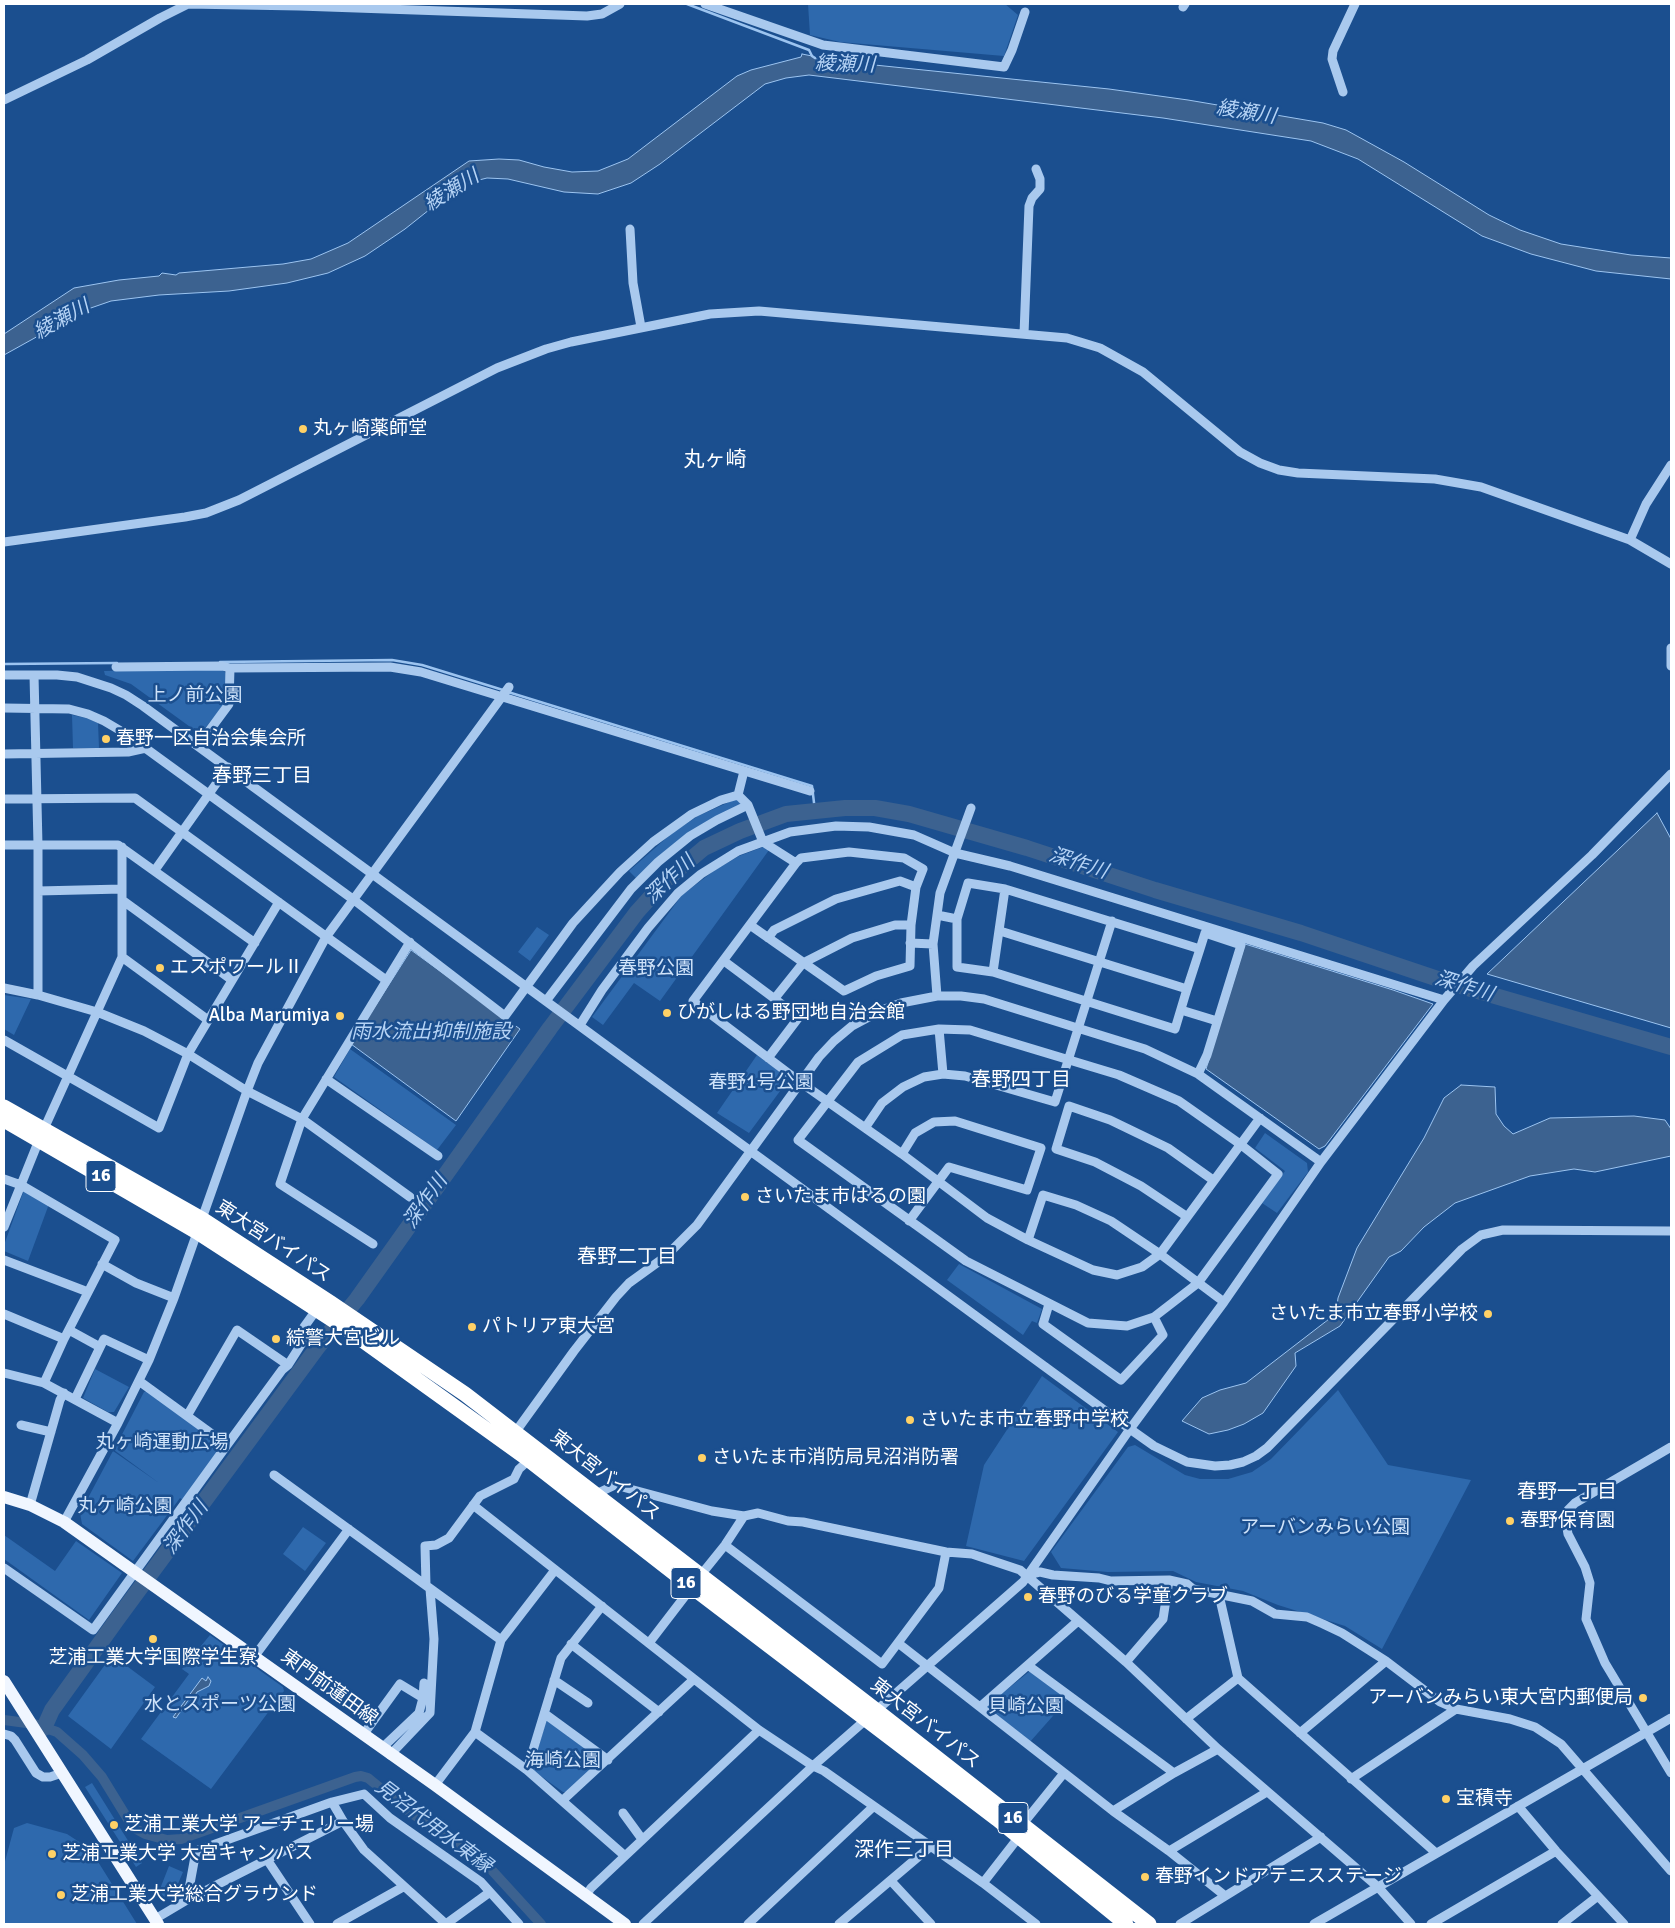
<!DOCTYPE html>
<meta charset="utf-8">
<style>
body{margin:0}
#map{position:relative;width:1675px;height:1928px;overflow:hidden;background:#1b4f8f;font-family:Signika,sans-serif}
canvas{display:block}
.frame{position:absolute;inset:0;border:5px solid #fff;pointer-events:none}
</style>
<div id="map">
<canvas width="1675" height="1928"></canvas>
<div class="frame"></div>
</div>
<script>
const g = document.querySelector('canvas').getContext('2d');
g.lineJoin = 'round';
function fill(path, color) {
  g.fillStyle = color;
  g.fill(path, 'evenodd');
}
function poly(rows) {
  const path = new Path2D();
  for (const r of rows) {
    path.moveTo(r[0], r[1]);
    for (let i = 2; i < r.length; i += 2) path.lineTo(r[i], r[i + 1]);
  }
  return path;
}
function strokePath(path, color, width, dash) {
  g.strokeStyle = color;
  g.lineWidth = width;
  g.lineCap = dash ? 'butt' : 'round';
  g.setLineDash(dash || []);
  g.stroke(path);
}
function drawText(font, color, halo, rows, align = 'center') {
  g.font = font + ' Signika,"Noto Sans JP",sans-serif';
  g.lineWidth = 5;
  g.setLineDash([]);
  g.textBaseline = 'middle';
  g.strokeStyle = halo;
  g.fillStyle = color;
  for (const [text, x, y, turn = 0] of rows) {
    g.save();
    g.translate(x, y);
    g.rotate((+turn || 0) * Math.PI / 180);
    g.textAlign = isNaN(turn) ? turn : align;
    if (halo) g.strokeText(text, 0, 0);
    g.fillText(text, 0, 0);
    g.restore();
  }
}
fill(poly([
 [808,4,1005,4,1018,15,1004,56,840,42,810,35],
 [221,669,226,673,227,701,201,733,194,728,193,729,131,684,105,675,104,671],
 [72,715,86,718,98,723,99,748,73,748],
 [736,799,742,804,636,878,629,871,672,833,698,816],
 [763,847,769,850,660,1001,634,983,603,1025,592,1017,682,895,715,870,739,856],
 [537,927,549,935,530,961,518,952],
 [4,995,31,999,14,1035,4,1029],
 [350,1049,456,1125,437,1150,334,1077],
 [757,1055,789,1079,749,1133,717,1113],
 [1265,1133,1307,1163,1308,1172,1277,1213,1262,1203,1285,1171,1255,1148],
 [24,1190,49,1204,28,1261,4,1251,4,1245],
 [959,1264,1042,1309,1037,1323,1032,1321,1023,1335,947,1280],
 [95,1369,129,1387,114,1412,108,1412,83,1398],
 [1042,1376,1118,1432,1024,1561,966,1546,984,1465],
 [1338,1390,1388,1465,1471,1480,1382,1649,1345,1626,1278,1605,1243,1591,1196,1582,1173,1571,1108,1572,1061,1568,1051,1552,1128,1447,1135,1445,1185,1475,1200,1479,1228,1479,1252,1472,1271,1459],
 [148,1391,222,1444,222,1447,183,1500,180,1498,133,1561,82,1524,80,1513,113,1451,159,1483,114,1450,144,1392],
 [303,1527,326,1543,305,1571,283,1554],
 [4,1535,55,1571,76,1541,122,1573,89,1620,4,1559],
 [210,1635,283,1687,284,1691,211,1789,141,1739,189,1674,182,1669],
 [112,1655,155,1687,111,1749,68,1716],
 [1030,1671,1068,1699,1029,1743,984,1708],
 [549,1720,601,1758,601,1761,568,1792,563,1792,534,1771,533,1767,546,1721],
 [92,1783,142,1863,136,1867,85,1787],
 [27,1823,67,1834,90,1849,137,1924,4,1924,4,1865,14,1828],
 [169,1866,183,1872,171,1900,158,1894]
]), '#2e69ad');
const water = poly([
 [802,54,812,56,816,59,1109,89,1188,100,1323,123,1346,130,1404,162,1489,215,1520,230,1561,244,1631,255,1671,258,1671,279,1596,271,1531,254,1482,236,1358,159,1311,141,1163,118,809,75,786,78,765,84,660,164,631,183,598,194,564,192,508,179,487,178,471,182,449,194,405,229,365,256,328,273,287,283,229,291,159,295,111,301,85,310,4,355,4,334,74,288,119,280,159,276,162,273,176,275,179,273,283,264,311,259,348,243,469,161,499,159,519,160,544,167,572,172,598,171,628,159,737,76,751,70,801,57,802,54],
 [1657,813,1671,839,1671,1028,1487,974,1657,813],
 [1245,944,1393,990,1433,1004,1325,1146,1319,1149,1206,1069,1245,944],
 [411,950,520,1029,456,1121,351,1044,411,950],
 [1461,1085,1495,1087,1496,1114,1504,1126,1513,1134,1550,1118,1634,1116,1665,1120,1671,1129,1671,1156,1595,1172,1574,1169,1530,1176,1455,1203,1424,1227,1401,1251,1389,1257,1340,1326,1295,1353,1296,1366,1263,1413,1244,1424,1228,1430,1209,1434,1182,1421,1202,1398,1220,1390,1246,1383,1329,1319,1332,1309,1337,1307,1338,1298,1357,1248,1424,1138,1444,1098,1461,1085],
 [208,1677,211,1681,209,1686,197,1692,192,1701,189,1699,176,1718,173,1717,202,1678,206,1681,208,1677]
]);
fill(water, '#3c6290');
strokePath(water, '#9cc4f0', 1);
strokePath(poly([
 [687,4,809,50,812,56,815,58],
 [220,662,392,660,422,665,503,690],
 [4,664,117,663],
 [508,692,812,786,815,811]
]), '#9cc4f0', 2.5);
strokePath(poly([
 [4,1720,34,1724,57,1732,83,1755,102,1777,129,1821,136,1829,145,1834,167,1840,181,1839,355,1777,361,1776,368,1778,407,1810,488,1866,541,1924]
]), '#3c6290', 10);
strokePath(poly([
 [44,1728,52,1710,118,1618,317,1348,357,1299,550,1028,637,912,666,880,704,848,740,831,786,814,845,808,875,808,909,814,1027,848,1155,890,1301,933,1447,982,1671,1047]
]), '#3c6290', 16);
strokePath(poly([
 [705,4,823,45,1004,67,1012,50,1025,12],
 [1183,7,1185,4],
 [1343,92,1332,59,1333,51,1355,4],
 [4,100,87,60,160,18,188,4,299,6,587,16,602,14,620,4],
 [630,229,633,283,641,327],
 [1024,334,1029,206,1032,198,1040,189,1040,179,1036,169],
 [1630,540,1646,504,1671,465],
 [4,542,185,517,206,513,239,500,497,368,546,349,571,342,710,314,759,311,1067,338,1100,348,1143,372,1240,452,1260,463,1279,470,1298,473,1435,479,1481,487,1630,540,1671,564],
 [1671,648,1671,666],
 [116,667,222,666,230,668,390,667,421,672,810,791],
 [4,675,57,675,77,677,111,688,126,695,143,706,1130,1429,1154,1446,1187,1462,1215,1466,1230,1465,1243,1462,1256,1456,1267,1448,1462,1249,1481,1235,1503,1230,1671,1231],
 [4,708,69,709,88,714,104,721,126,734,354,900,505,1016,573,923,620,872,653,842,692,814,721,800,738,795],
 [198,746,229,704,230,668],
 [4,754,128,752,146,748],
 [738,795,748,805,763,842],
 [738,795,744,771],
 [4,799,135,798,386,980],
 [763,842,796,863],
 [4,845,38,845,34,675],
 [155,870,228,767],
 [38,891,122,889],
 [122,900,232,980],
 [937,915,957,919],
 [750,925,844,991,876,976,910,966,911,925,916,887,923,869,904,858,849,852,801,858,796,863,693,1001,800,1082,902,1154,987,1218,1028,1240,1093,1270,1117,1275,1142,1267,1160,1254,1260,1118],
 [1000,931,1187,989],
 [768,938,774,930,836,899,900,881,916,887],
 [910,943,933,944],
 [122,957,208,1020],
 [724,961,799,1017,768,1058],
 [993,972,1005,889],
 [4,988,38,995,97,1012,144,1031,188,1054,247,1091,302,1119,410,1197],
 [38,995,38,845,118,845,255,943],
 [937,996,933,944,940,893,971,808],
 [775,998,803,963,852,938,895,925,911,925],
 [546,1001,631,889,658,862,690,836,717,820,748,805],
 [1181,1010,1217,1021],
 [580,1025,602,990,648,928,678,893,701,874,738,851,790,832,836,826,869,827,914,835,955,853,1010,866,1444,1000],
 [939,1029,970,1030,1119,1075,1179,1101,1240,1144,1278,1174,1198,1283,1154,1317,1127,1326,1088,1323,966,1261,798,1140,858,1062,902,1035,939,1029],
 [939,1029,943,1074],
 [4,1040,159,1128,188,1054,279,902],
 [1198,1074,1207,1055,1241,945,1205,933,1200,949,1187,989,1175,1029,993,972,957,967,957,919,968,883,1005,889,1200,949],
 [326,1079,438,1156],
 [865,1128,882,1103,903,1087,924,1077,943,1074,965,1076,1055,1102,1112,921],
 [44,1129,122,957,122,847],
 [902,1154,915,1133,934,1122,955,1121,1041,1148,1027,1190,949,1167,909,1221],
 [4,1179,21,1185,115,1240,64,1339,44,1383],
 [1186,1216,1141,1186,1095,1162,1056,1149,1069,1106,1110,1120,1168,1148,1213,1180],
 [4,1227,39,1140],
 [1028,1240,1043,1195,1076,1205,1111,1221,1160,1254,1224,1302],
 [373,1244,280,1184,302,1119,410,942],
 [4,1260,88,1292],
 [102,1264,136,1283,174,1298],
 [1049,1304,1043,1324,1121,1380,1163,1335,1154,1317],
 [4,1314,64,1339],
 [69,1330,100,1347],
 [4,1373,44,1383,118,1423],
 [139,1381,227,1445],
 [75,1399,104,1339,149,1360],
 [187,1416,237,1330,288,1365],
 [21,1425,51,1432],
 [514,1434,574,1351,616,1297,629,1283,665,1257,697,1225,819,1057,834,1041,852,1026,882,1010,901,1003,937,996,961,996,984,999,1145,1049,1198,1074,1321,1162],
 [1671,1447,1575,1503,1568,1510,1565,1517,1568,1534,1585,1567,1590,1583,1586,1619,1605,1663,1671,1773],
 [274,1475,501,1640],
 [596,1494,615,1485,712,1511,744,1516,758,1513,788,1521,803,1522,946,1552,972,1554,1020,1570,1126,1662,1218,1749,1378,1887,1411,1924],
 [30,1505,60,1400,64,1393],
 [473,1505,759,1730,813,1766,824,1771,983,1883,1036,1924],
 [64,1522,118,1423,149,1360,174,1298,247,1091,258,1063,326,937,509,687],
 [725,1545,882,1664,939,1588,946,1552],
 [4,1568,93,1630,227,1445,282,1370,288,1365,302,1343,304,1327,317,1309],
 [1027,1575,1040,1572,1053,1575,1099,1578,1111,1581,1169,1580,1187,1584,1193,1589,1252,1601,1275,1614,1307,1617,1323,1624,1342,1633,1386,1661,1440,1702,1456,1709,1510,1719,1535,1727,1561,1744,1671,1871],
 [700,1576,725,1545,744,1516],
 [426,1585,425,1546,436,1545,449,1538,480,1496,514,1479,519,1469,529,1460],
 [1219,1595,1238,1678,1436,1853],
 [649,1643,692,1587],
 [898,1643,1113,1811,1169,1851,1224,1895],
 [571,1644,659,1712],
 [254,1657,349,1529],
 [1126,1662,1163,1619,1169,1580],
 [1029,1666,1174,1773],
 [554,1680,588,1703],
 [980,1707,1078,1621],
 [545,1714,608,1760],
 [1186,1719,1238,1678],
 [475,1732,527,1770,625,1856],
 [1300,1733,1386,1661],
 [4,1734,11,1736,15,1740,36,1773,43,1777,50,1777,62,1773],
 [363,1735,400,1684,423,1698],
 [382,1748,419,1713,423,1698,424,1683],
 [390,1755,430,1713,434,1639,430,1589],
 [527,1770,561,1658,602,1606],
 [1351,1779,1456,1709],
 [435,1785,475,1732,501,1640,555,1570],
 [563,1800,694,1679],
 [332,1802,343,1821,364,1850,446,1924,490,1892],
 [1518,1806,1556,1851,1624,1924],
 [1113,1811,1174,1773,1218,1749],
 [623,1813,642,1839],
 [1022,1825,1064,1773],
 [1169,1851,1267,1792],
 [268,1861,310,1924],
 [891,1881,931,1924],
 [983,1883,1018,1838],
 [586,1895,591,1888,759,1730],
 [187,1900,196,1851,332,1802,364,1794,390,1818,481,1882,519,1924],
 [155,1919,187,1900,343,1821],
 [337,1924,403,1887],
 [643,1924,813,1766,1023,1582,1130,1429,1224,1302,1321,1162,1444,1000,1473,966,1592,855,1671,774],
 [748,1924,874,1806],
 [839,1924,931,1846],
 [1180,1924,1321,1837],
 [1314,1924,1671,1718],
 [1431,1924,1556,1851],
 [1562,1924,1598,1896]
]), '#a9c9ee', 9);
strokePath(poly([
 [4,1497,30,1505,64,1522,435,1785,625,1924],
 [4,1681,158,1924]
]), '#f0f6ff', 12);
strokePath(poly([
 [4,1107,202,1219,331,1303,465,1394,877,1711,1149,1924],
 [4,1120,197,1232,348,1330,529,1460,692,1587,997,1819,1126,1924]
]), '#fff', 15);
for (const [x, y, r, color] of [
 [303,429,5,"#ffd166"],
 [106,739,5,"#ffd166"],
 [160,968,5,"#ffd166"],
 [667,1013,5,"#ffd166"],
 [340,1016,5,"#ffd166"],
 [745,1197,5,"#ffd166"],
 [1488,1314,5,"#ffd166"],
 [472,1327,5,"#ffd166"],
 [276,1339,5,"#ffd166"],
 [910,1420,5,"#ffd166"],
 [702,1458,5,"#ffd166"],
 [1510,1521,5,"#ffd166"],
 [1028,1597,5,"#ffd166"],
 [153,1639,5,"#ffd166"],
 [1643,1698,5,"#ffd166"],
 [1446,1799,5,"#ffd166"],
 [114,1825,5,"#ffd166"],
 [52,1854,5,"#ffd166"],
 [1145,1877,5,"#ffd166"],
 [61,1895,5,"#ffd166"]
]) {
  const dot = new Path2D();
  dot.arc(x, y, r, 0, 2 * Math.PI);
  g.fillStyle = color;
  g.fill(dot);
  strokePath(dot, '#1b4f8f', 2);
}
for (const [x, y, w] of [
 [101,1176,30],
 [686,1583,30],
 [1013,1818,30]
]) {
  const box = new Path2D();
  box.roundRect(x - w / 2, y - 15.5, w, 31, 4);
  g.fillStyle = '#1b4f8f';
  g.fill(box);
  strokePath(box, '#fff', 1);
}
drawText('bold 18px', '#fff', null, [
 ["16",101,1176],
 ["16",686,1583],
 ["16",1013,1818]
]);
drawText('19px', '#fff', '#1b4f8f', [
 ["丸ヶ崎薬師堂",313,429],
 ["春野一区自治会集会所",116,739],
 ["エスポワールⅡ",170,968],
 ["ひがしはる野団地自治会館",677,1013],
 ["Alba Marumiya",330,1016,"right"],
 ["さいたま市はるの園",755,1197],
 ["さいたま市立春野小学校",1478,1314,"right"],
 ["パトリア東大宮",482,1327],
 ["綜警大宮ビル",286,1339],
 ["さいたま市立春野中学校",920,1420],
 ["さいたま市消防局見沼消防署",712,1458],
 ["春野保育園",1520,1521],
 ["春野のびる学童クラブ",1038,1597],
 ["芝浦工業大学国際学生寮",153,1658,"center"],
 ["アーバンみらい東大宮内郵便局",1633,1698,"right"],
 ["宝積寺",1456,1799],
 ["芝浦工業大学 アーチェリー場",124,1825],
 ["芝浦工業大学 大宮キャンパス",62,1854],
 ["春野インドアテニスステージ",1155,1877],
 ["芝浦工業大学総合グラウンド",71,1895]
], 'left');
drawText('19px', '#cfe3fa', '#1b4f8f', [
 ["上ノ前公園",195,696],
 ["春野公園",656,969],
 ["春野1号公園",761,1083],
 ["丸ヶ崎運動広場",162,1443],
 ["丸ケ崎公園",125,1507],
 ["アーバンみらい公園",1325,1528],
 ["水とスポーツ公園",220,1705],
 ["貝崎公園",1026,1707],
 ["海崎公園",563,1761]
]);
drawText('19px', '#fff', '#1b4f8f', [
 ["東大宮バイパス",273,1242,33],
 ["東大宮バイパス",605,1476,38],
 ["東門前蓮田線",329,1688,36],
 ["東大宮バイパス",925,1724,38]
]);
drawText('italic 20px', '#b5d3f5', '#1b4f8f', [
 ["綾瀬川",845,65,2],
 ["綾瀬川",1246,113,9],
 ["綾瀬川",452,191,-32],
 ["綾瀬川",62,320,-29],
 ["深作川",1078,864,18],
 ["深作川",670,880,-43],
 ["深作川",1464,987,17],
 ["雨水流出抑制施設",431,1033],
 ["深作川",426,1202,-55],
 ["深作川",186,1528,-53],
 ["見沼代用水東縁",433,1827,37]
]);
drawText('20px', '#fff', '#1b4f8f', [
 ["春野三丁目",262,777],
 ["春野四丁目",1021,1081],
 ["春野二丁目",627,1258],
 ["春野一丁目",1567,1493],
 ["深作三丁目",904,1851]
]);
drawText('21px', '#fff', '#1b4f8f', [
 ["丸ヶ崎",715,460]
]);
</script>
